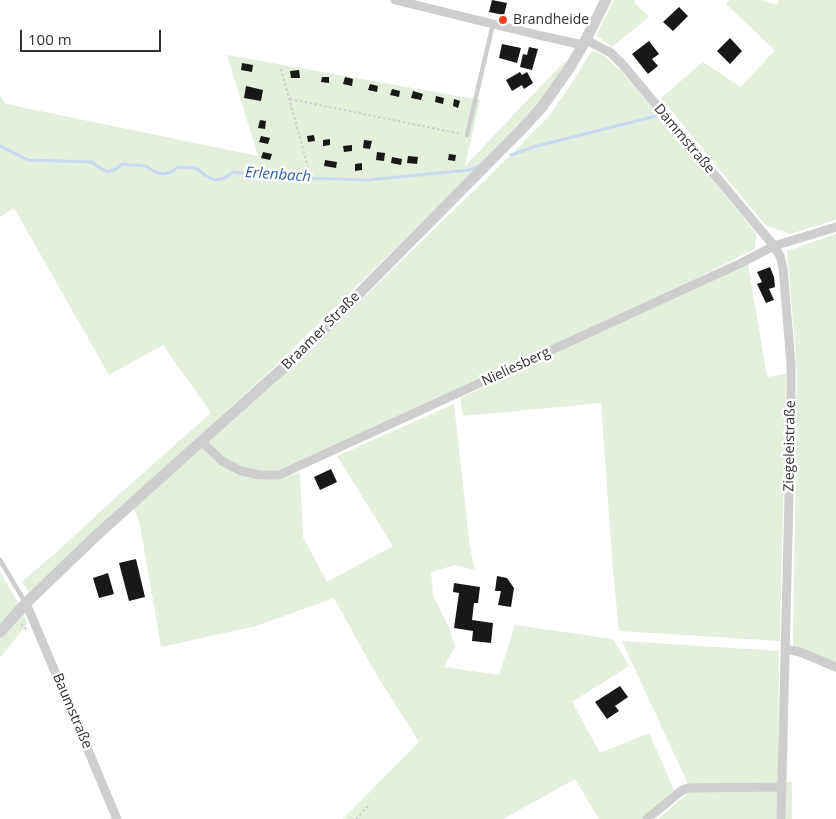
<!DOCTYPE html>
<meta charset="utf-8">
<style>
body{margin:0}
#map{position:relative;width:836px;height:819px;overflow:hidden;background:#fff;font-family:"Open Sans",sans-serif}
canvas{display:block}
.scale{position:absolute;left:20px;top:30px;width:141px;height:22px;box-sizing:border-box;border:2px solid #313131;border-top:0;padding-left:6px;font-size:15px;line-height:18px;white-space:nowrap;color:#313131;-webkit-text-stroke:4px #fff;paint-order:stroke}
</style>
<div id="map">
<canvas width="836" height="819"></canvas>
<div class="scale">100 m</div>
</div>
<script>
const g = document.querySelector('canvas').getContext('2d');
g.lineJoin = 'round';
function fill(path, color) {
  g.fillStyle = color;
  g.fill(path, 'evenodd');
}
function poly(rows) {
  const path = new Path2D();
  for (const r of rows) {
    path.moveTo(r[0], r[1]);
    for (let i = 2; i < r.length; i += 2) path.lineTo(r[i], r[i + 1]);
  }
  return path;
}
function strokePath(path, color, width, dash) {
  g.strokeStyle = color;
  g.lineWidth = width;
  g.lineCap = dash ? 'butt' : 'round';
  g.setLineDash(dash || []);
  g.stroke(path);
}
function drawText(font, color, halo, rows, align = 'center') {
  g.font = font + ' "Open Sans",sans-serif';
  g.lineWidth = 5;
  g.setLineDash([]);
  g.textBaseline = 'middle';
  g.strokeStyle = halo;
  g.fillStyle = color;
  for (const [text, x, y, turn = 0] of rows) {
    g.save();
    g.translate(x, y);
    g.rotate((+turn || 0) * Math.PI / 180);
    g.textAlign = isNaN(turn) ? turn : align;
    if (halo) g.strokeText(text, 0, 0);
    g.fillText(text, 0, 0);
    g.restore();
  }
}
fill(poly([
 [614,0,635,0,634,2,649,17,612,47,596,35],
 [729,0,762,0,776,5,779,0,836,0,836,220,790,234,765,225,661,98,703,62,741,87,775,50,726,4],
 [592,50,603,55,620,70,661,117,756,233,755,249,697,278,703,284,748,264,767,377,786,374,780,641,619,631,613,570,601,403,463,416,460,398,551,356,279,472,261,472,220,463,280,478,300,472,303,537,327,582,393,546,337,456,454,404,470,548,475,570,455,565,431,572,433,595,449,628,455,646,444,667,499,675,515,625,613,639,629,666,572,702,600,753,649,733,674,790,644,819,599,819,575,779,503,819,343,819,419,742,373,669,334,598,256,626,161,647,140,525,134,508,209,442,305,354,517,149,548,117,572,83],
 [227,55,480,100,465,166,563,63,567,61,546,94,515,131,270,371,29,592,22,582,61,548,124,490,211,413,163,345,109,375,14,208,0,217,0,96,6,104,258,156],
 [836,234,836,664,793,646,797,371,787,251],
 [0,572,16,599,28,623,0,658],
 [622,641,779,651,778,782,792,782,792,819,658,819,688,793,688,784]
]), '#e4efde');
strokePath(poly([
 [0,146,28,160,92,162,100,168,108,172,116,169,122,164,146,166,155,172,163,174,171,172,178,167,196,168,206,176,215,180,225,178,233,172,267,177,368,180,469,170,480,166],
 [511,155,537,146,656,116]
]), '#c9daf0', 3);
fill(poly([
 [492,0,507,3,504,15,489,12],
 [679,7,688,16,673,31,663,22],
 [730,38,742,51,730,64,717,51],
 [649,41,659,54,652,59,658,66,648,74,632,54],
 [502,44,521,48,517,63,499,58],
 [529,47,538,49,532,70,520,67,523,54,527,55],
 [242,63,253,65,252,72,241,70],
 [299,70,300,78,291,78,290,71],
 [520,72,522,75,527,72,533,83,524,89,522,85,512,91,506,80],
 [322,77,329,77,329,83,321,82],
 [345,77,353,79,352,86,343,84],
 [370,84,378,86,377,92,368,90],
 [246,86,263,90,261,101,244,98],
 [392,89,400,91,399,97,390,95],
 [413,91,423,94,421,100,411,98],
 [436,96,444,98,443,104,435,102],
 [454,99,460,101,458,108,453,106],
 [260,120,266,121,265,129,258,128],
 [314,135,315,141,308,142,307,136],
 [261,136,270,138,268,144,259,142],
 [330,139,330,145,323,146,323,140],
 [364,140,372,141,370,149,363,148],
 [352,145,352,151,344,152,343,146],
 [263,152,272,154,270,160,261,158],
 [377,152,385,153,384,161,376,160],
 [449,154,456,155,455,161,448,160],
 [408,156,418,157,417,164,407,163],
 [392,157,402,159,401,165,391,163],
 [325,160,337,162,336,168,324,166],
 [362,163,362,170,355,171,355,164],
 [770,267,774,277,775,287,769,289,774,300,766,303,757,284,762,282,757,272],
 [331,469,337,482,320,490,314,477],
 [136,559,145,597,129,601,119,563],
 [108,573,114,594,99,598,93,578],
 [497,576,507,578,514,588,511,607,498,605,501,591,495,591],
 [454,583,480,587,478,603,474,603,472,620,493,623,491,643,472,641,473,631,454,628,459,593,453,592],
 [620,686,628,697,615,706,619,711,607,719,595,702]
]), '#181818');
strokePath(poly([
 [281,69,308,167],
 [290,99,462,134],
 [21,624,28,631],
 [356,819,368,806]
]), '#cecece', 2, [2.5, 2.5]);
strokePath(poly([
 [467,135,493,24],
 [0,560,25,602]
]), '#cecece', 4.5);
strokePath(poly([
 [395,0,538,35,583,45],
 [586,40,611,53,623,65,774,246,780,256,783,268,791,364,791,415,781,819],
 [201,441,222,461,241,471,260,475,279,475,456,394,741,263,774,246,836,227],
 [26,603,117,819],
 [785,649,800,652,836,667],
 [647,819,681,791,688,788,782,787]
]), '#cecece', 9);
strokePath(poly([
 [0,632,26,603,98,534,302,351,522,129,542,107,568,70,583,45,606,0]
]), '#cecece', 11);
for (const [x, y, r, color] of [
 [503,20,5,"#f63b25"]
]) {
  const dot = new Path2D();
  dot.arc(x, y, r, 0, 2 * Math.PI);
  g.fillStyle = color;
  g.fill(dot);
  strokePath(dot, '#fff', 2);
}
drawText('14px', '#313131', '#fff', [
 ["Brandheide",513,20]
], 'left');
drawText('14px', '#313131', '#fff', [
 ["Dammstraße",684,139,50],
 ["Braamer Straße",321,331,-45],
 ["Nieliesberg",516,367,-25],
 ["Ziegeleistraße",790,446,-89],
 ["Baumstraße",72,711,67]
]);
drawText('italic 15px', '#36629d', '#fff', [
 ["Erlenbach",278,175,4]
]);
</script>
